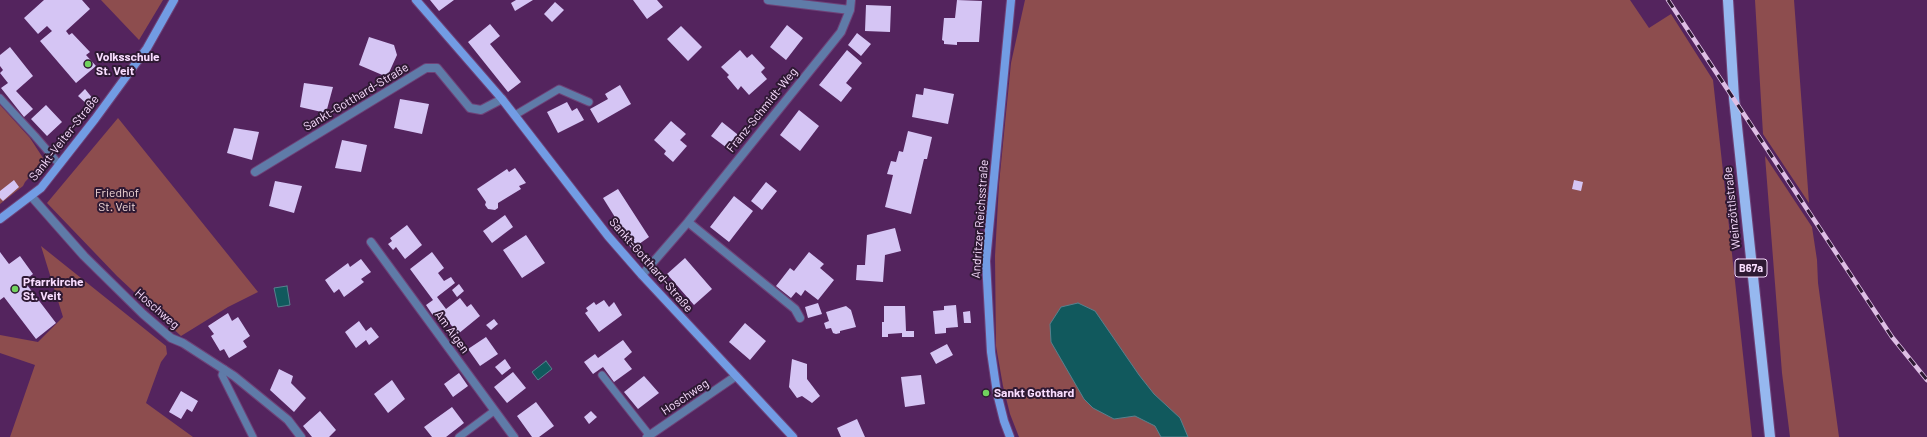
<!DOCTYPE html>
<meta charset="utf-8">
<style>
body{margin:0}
canvas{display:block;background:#54245e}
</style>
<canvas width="1927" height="437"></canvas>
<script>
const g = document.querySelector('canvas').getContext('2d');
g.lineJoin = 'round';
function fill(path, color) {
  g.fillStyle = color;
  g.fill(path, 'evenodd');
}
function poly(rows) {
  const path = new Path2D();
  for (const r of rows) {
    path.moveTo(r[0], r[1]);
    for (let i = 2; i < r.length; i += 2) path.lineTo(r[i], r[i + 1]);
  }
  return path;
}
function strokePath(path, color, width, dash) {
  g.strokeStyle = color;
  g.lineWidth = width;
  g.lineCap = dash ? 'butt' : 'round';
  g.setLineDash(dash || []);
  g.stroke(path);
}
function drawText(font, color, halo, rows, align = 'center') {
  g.font = font + ' Barlow,sans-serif';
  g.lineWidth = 4;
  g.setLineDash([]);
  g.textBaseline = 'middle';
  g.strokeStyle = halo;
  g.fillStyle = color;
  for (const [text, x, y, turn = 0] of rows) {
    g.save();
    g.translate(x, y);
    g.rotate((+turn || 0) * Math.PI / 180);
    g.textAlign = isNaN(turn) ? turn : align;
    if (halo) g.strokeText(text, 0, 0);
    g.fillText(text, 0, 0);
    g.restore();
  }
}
fill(poly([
 [101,0,163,0,139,40],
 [1025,0,1630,0,1649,28,1671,14,1713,80,1752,437,1019,437,1010,414,1003,386,996,346,995,256,999,184,1011,63],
 [1755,0,1794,0,1809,203,1763,134],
 [0,105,30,138,45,161,25,182,23,186,0,204],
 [118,118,258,292,228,307,181,336,117,276,47,203],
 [1765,156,1812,227,1817,260,1818,283,1839,437,1790,437,1782,373],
 [41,246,166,346,167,354,161,362,146,403,193,437,10,437,35,365,0,353,0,335,38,342,63,317]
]), '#8d4d4e');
const water = poly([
 [287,286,290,305,278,307,274,288,287,286],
 [1078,303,1095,311,1139,375,1154,394,1180,418,1188,437,1161,437,1155,426,1135,416,1114,419,1093,408,1084,399,1051,342,1050,324,1061,307,1078,303],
 [546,361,552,369,538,380,532,372,546,361]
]);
fill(water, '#11595d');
strokePath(water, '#57818e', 1);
fill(poly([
 [44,0,82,0,90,9,66,31,69,35,72,33,90,52,86,55,96,66,76,83,40,41,52,31,47,26,38,34,24,18],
 [430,0,454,0,439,11],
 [516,0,533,0,515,11,511,3],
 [633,0,657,0,663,7,647,19],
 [957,0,982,1,979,42,957,42,957,45,944,44,944,41,942,40,944,18,955,18],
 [555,2,564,10,552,22,544,14],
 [866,5,891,6,890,32,865,31],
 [490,24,500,36,490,44,521,82,508,92,468,42],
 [787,25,803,38,786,60,770,47],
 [681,26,702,47,688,61,667,39],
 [857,33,871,44,861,56,848,45],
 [369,37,394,45,397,55,387,77,359,65],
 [10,47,33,76,16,91,33,109,24,117,1,88,8,83,0,73,3,70,0,66,0,55],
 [740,50,747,58,752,54,765,68,761,72,767,79,749,95,741,86,738,90,727,77,729,75,721,67],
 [847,50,862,63,846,83,852,88,841,102,819,85],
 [304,83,333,87,326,113,300,107],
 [620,85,631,104,598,123,590,109,608,99,605,94],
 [924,88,954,94,948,124,912,117,916,94,923,95],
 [85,89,94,100,89,106,78,96],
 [400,99,429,104,422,134,394,128],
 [567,102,572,111,577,108,584,120,558,133,547,112],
 [46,105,62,122,47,136,31,119],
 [799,110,819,126,800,151,780,135],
 [671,121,686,134,680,140,687,146,673,162,664,154,666,151,654,140],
 [722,122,742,138,731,151,711,136],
 [234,128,259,132,252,160,227,153],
 [908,131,932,137,927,159,924,159,911,214,885,207,893,175,887,174,891,161,896,162,899,151,903,152],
 [342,140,367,145,361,172,335,168],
 [515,168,526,183,519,186,521,189,498,203,498,208,495,210,488,209,485,205,486,202,477,189,507,169,509,172],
 [14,180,19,187,3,201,0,198,0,191],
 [1574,180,1583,182,1581,191,1572,189],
 [275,181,302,186,294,213,269,206],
 [766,182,777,191,762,210,751,201],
 [618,189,649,237,632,249,614,224,618,222,603,198],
 [734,196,753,211,729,242,710,227],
 [505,215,513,227,492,243,483,231],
 [407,225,422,245,405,259,396,247,393,250,388,244,392,241,390,238],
 [895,228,901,251,885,255,883,282,856,280,857,265,865,265,867,235],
 [526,235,545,263,522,278,503,250],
 [0,252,9,264,20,256,33,274,24,281,56,323,36,339,4,297,0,300],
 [432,252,444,268,438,273,444,281,451,277,455,283,437,297,446,309,460,298,467,307,471,304,480,316,458,334,441,312,434,317,426,305,433,300,410,269],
 [809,252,824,264,820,268,834,280,818,300,805,290,801,296,796,292,791,298,776,286,790,268,794,271],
 [685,258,712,289,694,305,667,274],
 [361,259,371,272,361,279,364,282,344,297,339,289,334,293,325,280,348,263,350,267],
 [459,284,464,291,457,297,452,290],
 [604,300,609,307,614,302,622,315,599,332,585,313,588,311,586,308,594,302,596,305],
 [818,303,822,314,808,318,805,307],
 [956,305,958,327,946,328,946,333,935,334,933,311,944,310,944,306],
 [846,306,851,310,856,327,840,331,840,333,836,334,833,333,831,328,826,329,824,323,829,321,826,312],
 [884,306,905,306,906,331,914,331,914,337,902,337,902,333,888,334,888,337,882,337,882,322,884,322],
 [970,311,971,323,964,323,963,312],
 [228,313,232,321,238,317,250,336,243,341,247,347,229,358,224,349,220,351,211,336,214,334,208,326],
 [494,319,498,324,491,330,486,325],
 [359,321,366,331,371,327,379,337,369,345,366,340,356,348,345,332],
 [745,323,766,341,750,360,729,342],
 [486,337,498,354,480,366,468,349],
 [623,340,632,352,624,359,632,369,614,382,603,367,593,374,584,362,595,354,598,358],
 [947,344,953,355,936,364,930,353],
 [505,359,511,368,502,375,495,367],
 [792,359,807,364,807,379,820,396,812,403,802,396,797,398,789,387],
 [279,369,293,376,291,383,306,398,294,412,270,390],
 [513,372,526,388,507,403,494,387],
 [459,373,468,386,453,397,444,384],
 [921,375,925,404,905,407,901,377],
 [644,376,659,393,638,409,624,392],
 [392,380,405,399,388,413,374,394],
 [181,391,198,401,192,412,187,409,181,419,169,412],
 [536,402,554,426,539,437,532,437,517,416],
 [452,407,464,423,446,437,432,437,424,427],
 [320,411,336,430,329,437,312,437,303,426],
 [591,411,597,417,589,424,584,417],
 [857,419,865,437,841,437,837,428]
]), '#d5c5f4');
const lane = poly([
 [0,98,35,136,59,164],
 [515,115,559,89,589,102],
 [224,369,222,375,253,437],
 [602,375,650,436],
 [459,437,494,411]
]);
const street = poly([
 [768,0,850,10],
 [255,172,426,68,437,68,470,108,481,110,502,99],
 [31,196,84,256,143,314,171,338,183,343,234,376,288,420,301,437],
 [688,222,795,309,800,318],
 [371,242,514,437],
 [642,275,688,222,841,32,850,10,851,0],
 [647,437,736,376]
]);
const secondary = poly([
 [416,0,502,99,608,236,642,275,793,437],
 [0,219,41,188,95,119,147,48,174,0],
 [1010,437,1004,421,997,393,991,352,986,261,1011,0]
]);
const primary = poly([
 [1728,0,1734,98,1770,437]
]);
strokePath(lane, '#6e4278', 9);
strokePath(street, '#6e4278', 10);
strokePath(secondary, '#6e4278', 10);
strokePath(primary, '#6e4278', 12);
strokePath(lane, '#5f7ba8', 7);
strokePath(street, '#5f7ba8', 8);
strokePath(secondary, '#729ce4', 8);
strokePath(primary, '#96b8ef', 10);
const rail = poly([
 [1668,0,1892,337,1927,380]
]);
strokePath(rail, '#debfe5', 4.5);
strokePath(rail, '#2e1933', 3, [9]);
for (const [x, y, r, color] of [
 [88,64,4,"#71d25e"],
 [15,289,4,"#71d25e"],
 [986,393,4,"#71d25e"]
]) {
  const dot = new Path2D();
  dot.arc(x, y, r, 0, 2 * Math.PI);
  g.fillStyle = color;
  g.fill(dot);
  strokePath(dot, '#2e1933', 1.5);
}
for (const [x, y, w] of [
 [1751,268,32]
]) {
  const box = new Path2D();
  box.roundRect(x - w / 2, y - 9, w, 18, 3);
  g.fillStyle = '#2e1933';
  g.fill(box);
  strokePath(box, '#f9ddff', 1);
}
drawText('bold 11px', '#f9ddff', null, [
 ["B67a",1751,268]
]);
drawText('bold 12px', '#f9ddff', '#2e1933', [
 ["Volksschule",96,57],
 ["St. Veit",96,71],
 ["Pfarrkirche",23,282],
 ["St. Veit",23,296],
 ["Sankt Gotthard",994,393]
], 'left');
drawText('12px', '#f9ddff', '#2e1933', [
 ["Sankt-Gotthard-Straße",356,97,-31],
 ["Franz-Schmidt-Weg",762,110,-51],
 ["Sankt-Veiter-Straße",64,138,-52],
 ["Weinzöttlstraße",1732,208,-96],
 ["Andritzer Reichsstraße",980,219,-86],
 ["Sankt-Gotthard-Straße",651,265,49],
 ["Hoschweg",157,309,41],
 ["Am Aigen",452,332,54],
 ["Hoschweg",685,397,-34]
]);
drawText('12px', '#efd6d5', '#2e1933', [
 ["Friedhof",117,193],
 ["St. Veit",117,207]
]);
</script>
